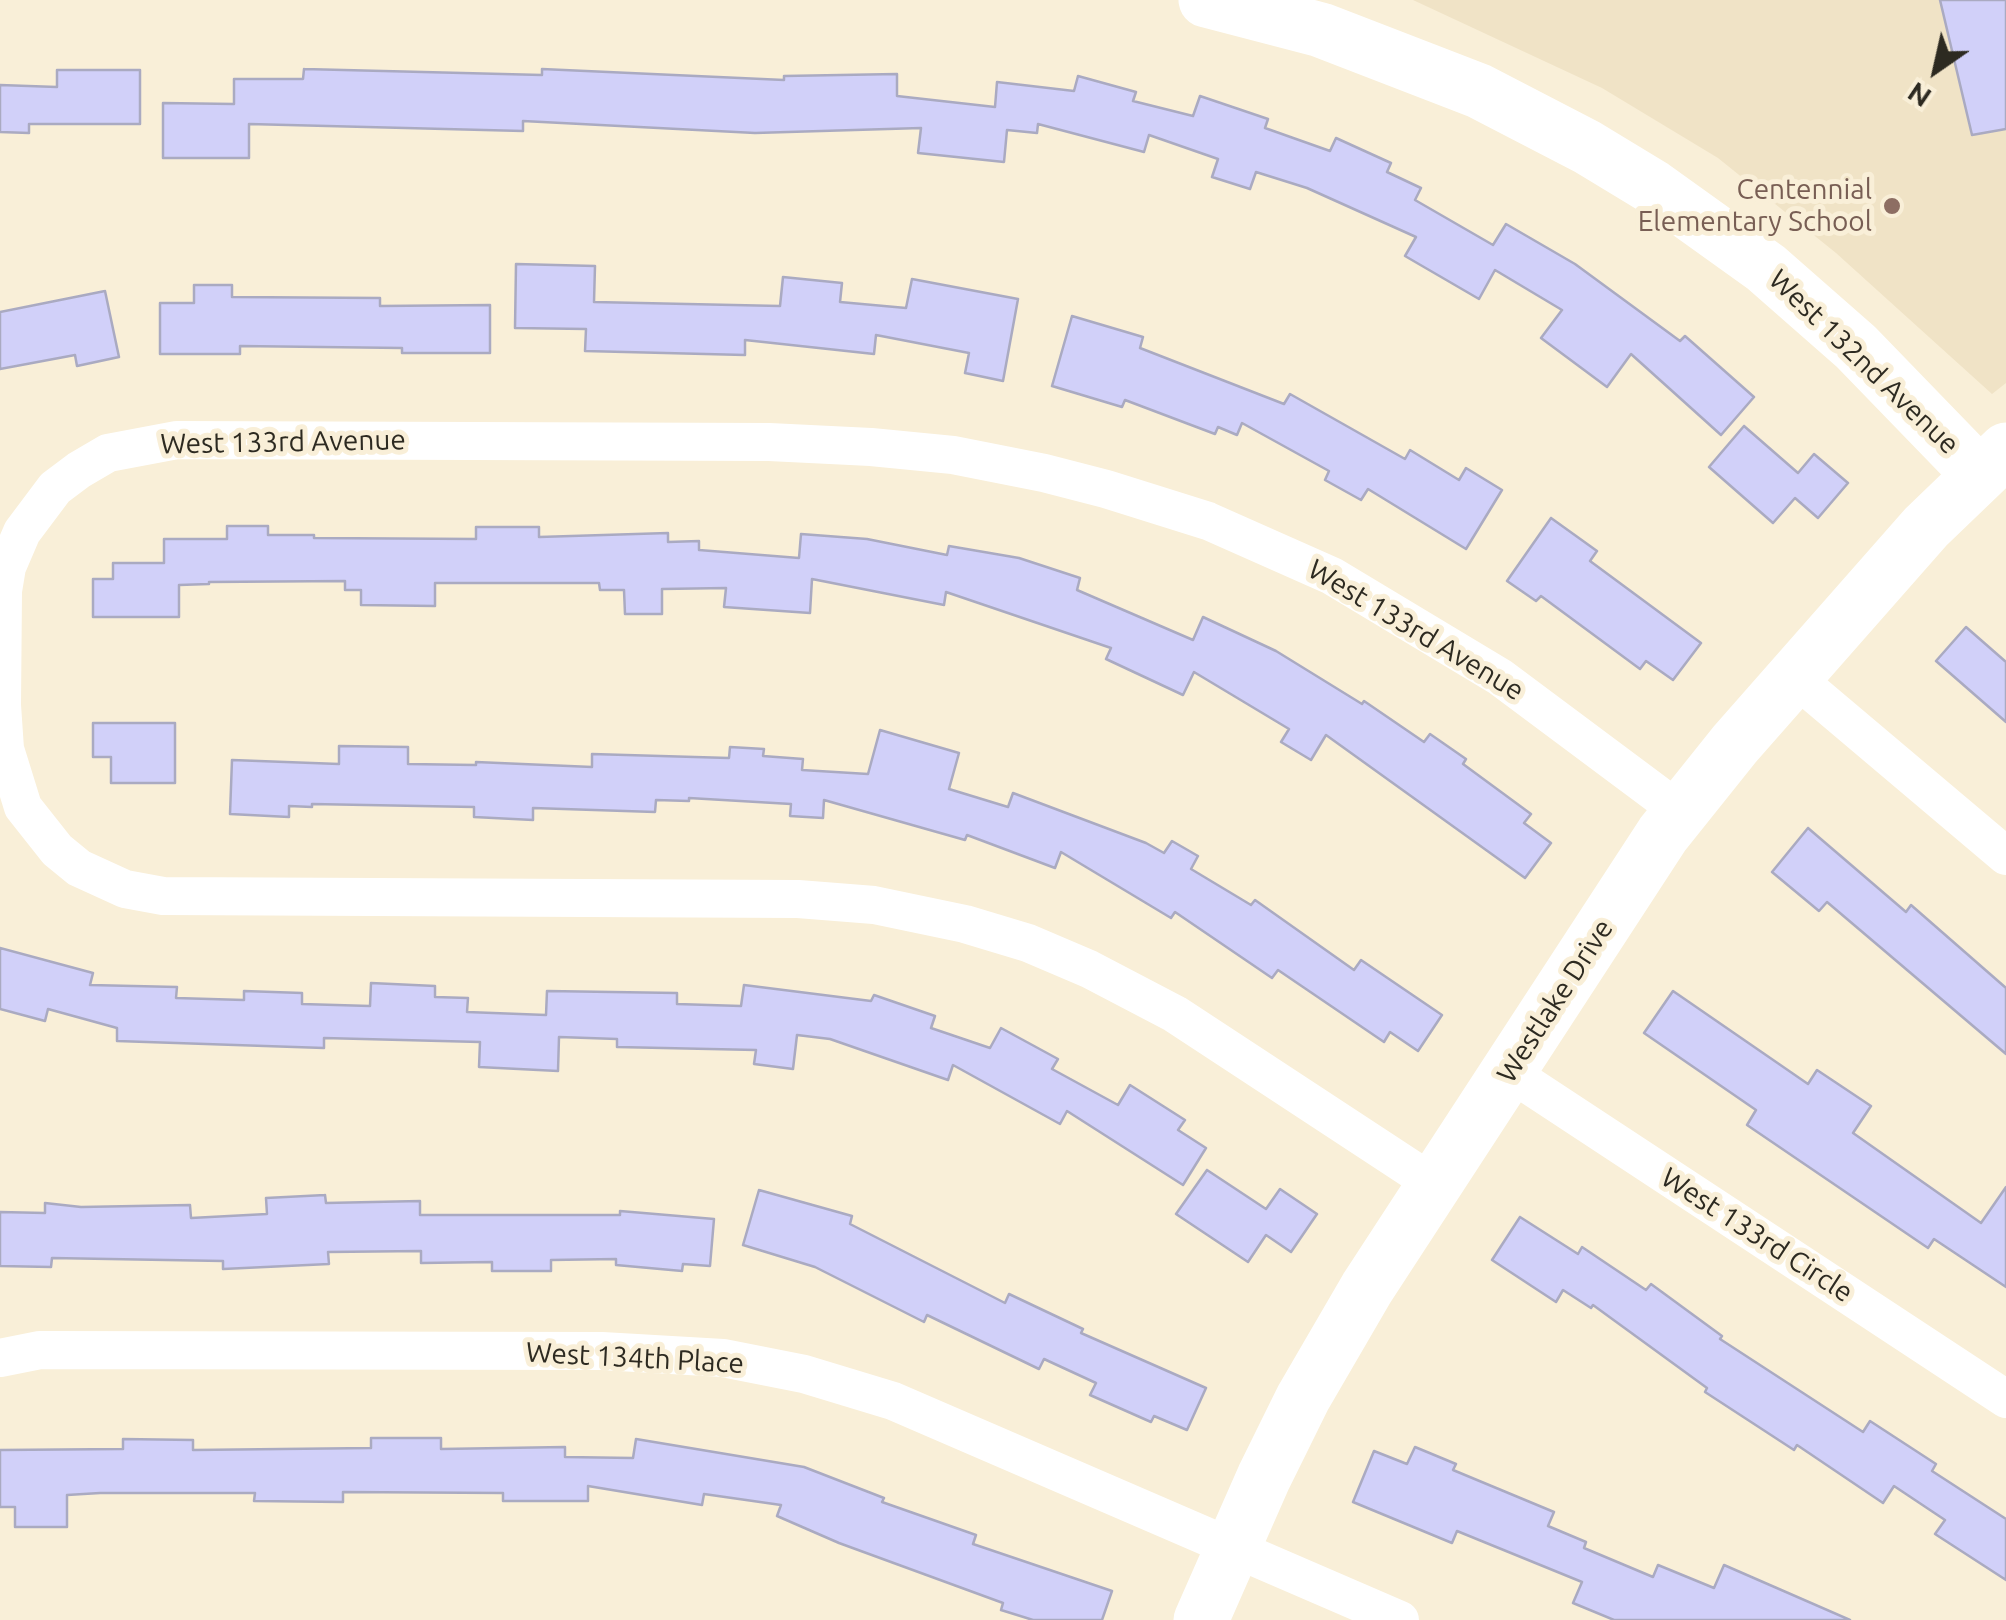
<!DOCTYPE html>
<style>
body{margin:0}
#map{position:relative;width:2006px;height:1620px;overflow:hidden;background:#f9efd8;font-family:Ubuntu,sans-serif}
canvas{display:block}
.north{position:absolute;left:1886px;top:20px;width:100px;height:100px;-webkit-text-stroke:8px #f9efd8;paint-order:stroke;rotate:214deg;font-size:28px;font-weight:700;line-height:40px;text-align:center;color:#2d2a21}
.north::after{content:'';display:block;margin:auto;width:35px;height:45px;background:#2d2a21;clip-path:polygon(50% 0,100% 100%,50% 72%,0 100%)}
</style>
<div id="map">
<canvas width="2006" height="1620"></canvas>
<div class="north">N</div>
</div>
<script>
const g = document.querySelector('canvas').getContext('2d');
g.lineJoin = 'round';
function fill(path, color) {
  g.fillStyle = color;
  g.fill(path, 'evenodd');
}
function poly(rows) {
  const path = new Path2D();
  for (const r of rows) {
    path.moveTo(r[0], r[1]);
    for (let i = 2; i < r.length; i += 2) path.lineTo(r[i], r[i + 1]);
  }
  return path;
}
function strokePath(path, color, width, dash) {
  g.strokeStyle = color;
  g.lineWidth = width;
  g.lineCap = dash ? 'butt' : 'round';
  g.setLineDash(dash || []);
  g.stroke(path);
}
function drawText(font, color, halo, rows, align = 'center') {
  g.font = font + ' Ubuntu,sans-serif';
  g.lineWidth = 10;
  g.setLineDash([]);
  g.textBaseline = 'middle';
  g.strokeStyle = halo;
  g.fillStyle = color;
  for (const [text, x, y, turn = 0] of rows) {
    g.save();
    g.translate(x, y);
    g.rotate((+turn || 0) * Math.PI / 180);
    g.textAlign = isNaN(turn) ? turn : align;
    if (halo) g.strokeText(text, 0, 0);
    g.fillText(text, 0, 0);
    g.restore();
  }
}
fill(poly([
 [1413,0,2006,0,2006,383,1992,394,1836,253,1718,158,1602,88]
]), '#f0e3c6');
const building = poly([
 [1940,0,2006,0,2006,129,1972,135,1940,0],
 [304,69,542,75,542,69,784,80,784,76,897,74,897,96,995,107,997,82,1074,91,1078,76,1136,92,1133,101,1193,116,1200,96,1268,119,1265,128,1330,151,1336,138,1391,163,1387,172,1421,188,1415,200,1493,245,1506,224,1575,264,1680,341,1685,336,1754,397,1721,435,1631,354,1607,387,1541,338,1562,310,1495,270,1479,299,1405,256,1416,237,1307,188,1256,172,1250,189,1212,177,1218,159,1149,135,1144,152,1038,124,1037,133,1007,130,1004,162,918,153,921,128,755,133,523,121,523,131,249,124,249,158,163,158,163,103,234,104,234,79,303,79,304,69],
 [57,70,140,70,140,124,29,124,29,133,0,132,0,85,57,87,57,70],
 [516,264,595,266,594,302,780,306,783,277,842,283,840,302,906,308,912,279,1018,299,1003,381,965,373,969,353,876,335,874,354,745,340,745,355,585,351,586,329,515,328,516,264],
 [194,285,232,285,232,297,380,298,380,306,490,305,490,353,402,353,402,348,240,346,240,354,160,354,160,303,194,303,194,285],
 [105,291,119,357,77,366,75,355,0,369,0,312,105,291],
 [1072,316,1143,337,1140,348,1284,404,1290,394,1405,459,1410,450,1459,480,1466,468,1502,490,1466,549,1368,489,1361,500,1325,480,1329,471,1242,423,1237,435,1218,427,1215,434,1125,400,1122,407,1052,386,1072,316],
 [1744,426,1798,473,1814,454,1848,483,1818,518,1795,498,1773,523,1709,467,1744,426],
 [1551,518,1597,551,1590,561,1701,643,1673,680,1646,661,1640,669,1541,596,1536,601,1507,581,1551,518],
 [227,526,268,526,268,535,314,535,314,538,476,539,476,527,539,527,539,537,668,533,668,542,699,541,699,550,799,558,801,534,867,539,947,555,949,546,1019,558,1080,578,1077,590,1193,640,1203,617,1276,651,1362,704,1364,701,1424,742,1430,734,1466,759,1463,764,1531,814,1524,823,1551,843,1525,878,1326,735,1311,760,1281,742,1289,729,1194,672,1183,695,1106,659,1111,648,946,592,944,605,812,579,810,613,724,607,726,588,662,589,662,614,625,614,624,590,600,590,599,583,435,583,435,606,361,605,361,590,345,590,345,581,209,582,209,584,179,585,179,617,93,617,93,579,113,579,113,563,164,563,164,539,227,539,227,526],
 [1966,627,2006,662,2006,722,1936,661,1966,627],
 [93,723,175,723,175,783,111,783,111,757,93,757,93,723],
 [880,730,959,753,949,789,1008,807,1013,793,1146,843,1164,853,1172,841,1198,856,1191,869,1251,905,1255,900,1354,970,1361,960,1442,1015,1418,1051,1390,1032,1384,1042,1278,970,1272,978,1175,912,1171,918,1061,852,1055,868,967,835,965,840,824,800,823,818,790,816,791,804,689,798,689,801,656,800,655,812,533,808,533,820,474,817,474,807,312,804,312,807,289,806,289,817,230,814,232,760,339,764,339,746,408,747,408,764,476,765,476,762,592,767,592,754,729,758,730,747,764,749,763,756,803,759,802,770,868,774,880,730],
 [1808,828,1906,912,1911,905,2006,988,2006,1054,1827,902,1819,911,1772,872,1808,828],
 [0,948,93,973,90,985,177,987,176,998,244,1000,244,991,302,993,302,1004,370,1006,371,983,435,986,435,997,468,998,467,1012,546,1015,547,991,677,993,677,1004,741,1006,744,985,871,1001,874,995,935,1016,931,1028,990,1048,1001,1028,1058,1059,1052,1069,1118,1105,1130,1085,1185,1120,1178,1130,1206,1148,1183,1185,1067,1111,1060,1124,953,1065,948,1080,830,1039,797,1035,793,1069,754,1064,756,1050,617,1047,617,1039,559,1037,558,1071,479,1067,480,1042,324,1038,324,1048,117,1041,117,1028,48,1009,45,1021,0,1009,0,948],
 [1673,991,1808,1084,1817,1070,1871,1106,1853,1133,1981,1223,2006,1187,2006,1287,1934,1239,1928,1248,1747,1125,1756,1110,1644,1033,1673,991],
 [1207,1170,1266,1209,1280,1189,1317,1214,1291,1252,1266,1235,1248,1262,1176,1214,1207,1170],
 [759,1190,852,1216,850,1224,1005,1303,1009,1294,1083,1329,1081,1333,1206,1388,1187,1430,1154,1416,1151,1422,1090,1395,1096,1383,1044,1359,1039,1369,927,1315,924,1322,815,1267,743,1245,759,1190],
 [325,1195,326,1203,420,1201,420,1215,620,1215,620,1211,714,1219,710,1266,683,1264,682,1271,616,1265,616,1259,551,1260,551,1271,492,1271,492,1262,421,1263,421,1251,328,1252,329,1264,223,1269,223,1261,52,1258,51,1267,0,1266,0,1212,45,1213,45,1203,81,1207,190,1205,191,1218,267,1214,266,1198,325,1195],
 [1520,1217,1578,1254,1582,1247,1646,1290,1651,1284,1722,1336,1720,1339,1863,1432,1870,1421,1936,1464,1932,1471,2006,1519,2006,1580,1935,1534,1945,1520,1894,1486,1883,1503,1797,1445,1794,1450,1705,1392,1707,1388,1593,1305,1591,1308,1563,1290,1556,1302,1492,1260,1520,1217],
 [371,1438,441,1438,441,1449,565,1447,565,1457,633,1458,636,1439,804,1467,884,1498,882,1502,976,1535,973,1544,1112,1591,1102,1620,1033,1620,1001,1610,1003,1603,839,1543,777,1516,781,1505,704,1494,702,1505,588,1486,588,1501,503,1501,503,1493,343,1492,343,1502,254,1501,255,1493,100,1493,67,1495,67,1527,15,1527,15,1507,0,1507,0,1450,123,1449,123,1439,193,1440,193,1450,371,1448,371,1438],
 [1415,1447,1456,1464,1453,1470,1554,1512,1548,1526,1586,1542,1584,1548,1653,1577,1658,1565,1714,1588,1724,1565,1850,1620,1614,1620,1573,1603,1582,1582,1457,1531,1452,1543,1353,1502,1374,1451,1407,1464,1415,1447]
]);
fill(building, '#d1d0f9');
strokePath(building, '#aaaac1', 2.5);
strokePath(poly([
 [1793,676,2006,856],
 [1509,1072,2006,1399],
 [1434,1184,1175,1014,1089,969,1028,943,965,924,874,905,798,899,163,896,125,889,79,868,57,850,23,807,5,749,2,705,3,591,7,567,22,532,55,488,79,470,108,453,177,440,769,442,871,447,953,455,1044,473,1106,489,1208,521,1332,576,1500,677,1681,812],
 [0,1358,40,1350,602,1351,723,1358,804,1374,893,1401,1400,1620]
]), '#fff', 38);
strokePath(poly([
 [1206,0,1321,30,1479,91,1587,147,1653,187,1766,268,1856,347,1980,475],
 [1201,1620,1264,1477,1303,1398,1367,1288,1663,834,1735,744,1926,527,2006,450]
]), '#fff', 55);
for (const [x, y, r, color] of [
 [1892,206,10,"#8d6e63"]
]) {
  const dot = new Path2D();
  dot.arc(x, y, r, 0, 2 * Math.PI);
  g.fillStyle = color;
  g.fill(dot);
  strokePath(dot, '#f9efd8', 4);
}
drawText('28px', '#785e54', '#f9efd8', [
 ["Centennial",1872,190],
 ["Elementary School",1872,222]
], 'right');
drawText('28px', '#2d2a21', '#f9efd8', [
 ["West 132nd Avenue",1864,362,44],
 ["West 133rd Avenue",283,442,-1],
 ["West 133rd Avenue",1416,630,31],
 ["Westlake Drive",1555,1001,-57],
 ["West 133rd Circle",1757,1235,33],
 ["West 134th Place",635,1358,3]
]);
</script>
